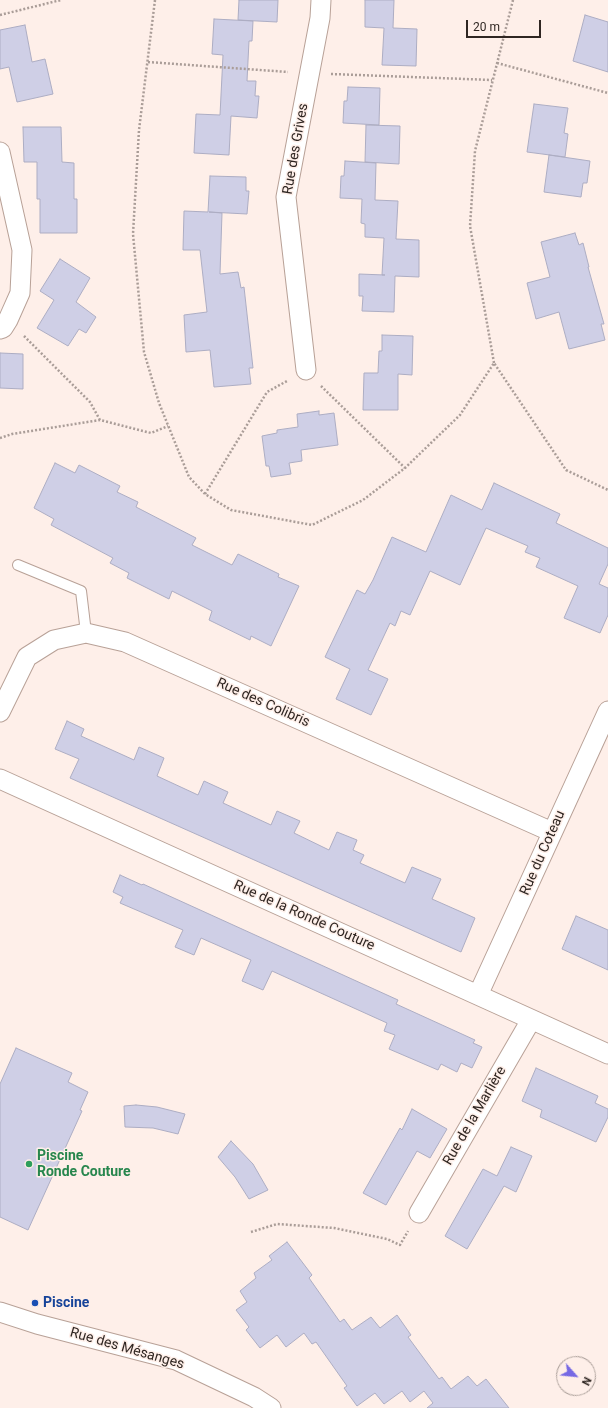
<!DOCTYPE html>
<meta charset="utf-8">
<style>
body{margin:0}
#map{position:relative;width:608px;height:1408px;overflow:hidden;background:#feefe9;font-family:Roboto,sans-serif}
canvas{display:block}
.north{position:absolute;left:556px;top:1356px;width:40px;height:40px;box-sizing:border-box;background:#feefe9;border:1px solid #ab9f99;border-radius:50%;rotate:117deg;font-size:11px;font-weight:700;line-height:16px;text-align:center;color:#2f2622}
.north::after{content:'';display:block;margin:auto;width:14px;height:18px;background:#7669e4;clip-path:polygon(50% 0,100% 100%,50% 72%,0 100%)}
.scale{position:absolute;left:466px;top:20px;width:75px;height:18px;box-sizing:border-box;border:2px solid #2f2622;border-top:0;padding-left:5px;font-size:12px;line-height:14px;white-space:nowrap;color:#2f2622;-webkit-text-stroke:3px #feefe9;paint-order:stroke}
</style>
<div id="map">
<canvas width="608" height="1408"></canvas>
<div class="north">N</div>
<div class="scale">20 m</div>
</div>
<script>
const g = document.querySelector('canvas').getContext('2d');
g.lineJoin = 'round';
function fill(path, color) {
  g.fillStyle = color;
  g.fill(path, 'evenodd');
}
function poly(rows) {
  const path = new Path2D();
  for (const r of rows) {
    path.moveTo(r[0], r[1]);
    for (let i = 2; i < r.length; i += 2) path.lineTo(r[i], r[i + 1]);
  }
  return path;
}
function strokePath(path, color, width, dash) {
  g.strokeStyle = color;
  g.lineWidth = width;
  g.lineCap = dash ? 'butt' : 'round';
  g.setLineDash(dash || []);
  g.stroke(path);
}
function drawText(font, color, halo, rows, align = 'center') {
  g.font = font + ' Roboto,sans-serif';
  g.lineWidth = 3;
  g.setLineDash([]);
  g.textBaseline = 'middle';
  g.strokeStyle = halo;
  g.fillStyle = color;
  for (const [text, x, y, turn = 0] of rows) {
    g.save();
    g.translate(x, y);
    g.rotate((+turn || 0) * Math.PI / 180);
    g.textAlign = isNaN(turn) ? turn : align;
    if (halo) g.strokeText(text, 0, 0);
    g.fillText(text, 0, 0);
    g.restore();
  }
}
const building = poly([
 [239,0,278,0,277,22,238,20,239,0],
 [365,0,394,0,393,28,417,29,416,66,382,65,384,28,365,27,365,0],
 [585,15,608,22,608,72,573,61,585,15],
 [214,19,253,21,252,41,249,41,247,81,256,81,255,96,259,96,257,118,231,116,229,155,194,153,196,114,220,115,223,55,212,54,214,19],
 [25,25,32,62,45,59,53,94,17,102,9,67,0,69,0,30,25,25],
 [348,87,380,88,379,125,343,123,344,101,347,101,348,87],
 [534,104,568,108,564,133,568,134,565,157,527,152,534,104],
 [366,125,400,126,399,164,365,162,366,125],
 [23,127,61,127,62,162,74,163,74,199,77,199,77,233,40,233,40,199,37,199,37,162,24,162,23,127],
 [549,155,590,161,587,183,583,183,581,197,544,192,549,155],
 [345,161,376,163,375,200,398,201,396,239,419,240,419,277,395,276,394,312,362,311,363,296,359,296,359,274,385,275,382,275,384,238,365,237,365,224,361,223,362,199,340,198,341,176,344,176,345,161],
 [210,176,246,177,246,191,249,191,247,214,209,212,222,213,220,274,238,272,241,288,244,287,253,368,249,368,251,384,214,387,210,350,186,352,184,315,207,312,200,250,183,250,184,211,208,212,210,176],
 [575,233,579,245,583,243,589,267,588,267,604,324,601,324,605,340,569,349,559,312,536,319,527,283,550,277,541,242,575,233],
 [60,259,90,278,76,302,96,317,86,333,79,329,68,346,37,328,54,300,40,291,60,259],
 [382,335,413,336,412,375,398,374,398,410,363,410,364,373,378,373,379,351,382,351,382,335],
 [0,353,23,354,23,389,0,388,0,353],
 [319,411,319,415,334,413,338,445,301,450,302,461,289,463,291,474,271,477,269,466,266,466,262,436,277,433,277,430,298,427,297,414,319,411],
 [55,463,75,473,79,465,120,486,117,492,138,502,136,507,196,538,192,545,232,565,238,554,279,574,278,577,299,586,271,646,251,636,250,640,209,620,212,611,172,591,169,599,127,578,129,573,110,563,113,558,51,525,54,519,34,508,55,463],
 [494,483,560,514,556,523,608,548,608,564,599,584,608,588,608,615,600,633,564,618,578,586,536,567,540,558,525,552,528,546,486,528,460,585,430,571,410,615,401,611,395,626,390,623,368,670,388,679,371,715,336,699,350,669,325,657,357,590,365,594,373,580,392,537,426,552,451,495,482,510,494,483],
 [67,721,84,729,81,736,134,760,139,747,164,758,157,776,198,795,204,781,228,792,223,803,271,825,277,811,300,821,294,833,329,850,337,832,357,840,353,850,364,855,360,863,405,883,412,867,441,879,432,899,475,918,461,952,70,778,79,759,55,749,67,721],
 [120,875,142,885,143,884,398,1000,396,1004,475,1040,473,1043,482,1047,472,1068,461,1063,457,1072,441,1064,438,1070,389,1049,395,1035,384,1031,387,1023,272,971,263,990,242,981,251,960,201,938,194,955,175,947,183,930,120,903,123,897,113,892,120,875],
 [576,916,608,930,608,970,562,949,576,916],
 [16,1048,72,1073,68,1082,88,1092,80,1110,82,1111,28,1230,0,1217,0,1084,16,1048],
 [536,1068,598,1096,595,1103,608,1109,608,1117,596,1142,540,1117,542,1110,522,1101,536,1068],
 [136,1105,157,1107,185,1114,178,1134,153,1128,125,1127,124,1106,136,1105],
 [412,1109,447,1129,430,1158,417,1151,386,1205,363,1193,400,1128,402,1130,412,1109],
 [231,1141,253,1164,268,1190,249,1199,235,1177,218,1157,231,1141],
 [511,1147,532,1156,516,1192,504,1186,467,1249,445,1236,483,1169,497,1176,511,1147],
 [287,1242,312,1275,309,1278,340,1322,344,1319,352,1330,371,1317,380,1328,397,1315,411,1335,408,1337,439,1379,442,1377,451,1389,468,1376,477,1386,486,1379,509,1408,427,1408,433,1403,424,1391,410,1402,402,1391,384,1404,375,1393,357,1406,344,1388,347,1386,316,1342,312,1344,304,1333,286,1347,277,1335,260,1348,246,1330,249,1327,236,1310,247,1302,240,1291,256,1278,254,1273,272,1260,269,1256,287,1242]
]);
fill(building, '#cfcfe6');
strokePath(building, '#adadc3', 1);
const service = poly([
 [18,565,81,591,86,633]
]);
const minor = poly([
 [0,152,22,250,20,293,8,320,3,328,0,329],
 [306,370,286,197,320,18,321,0],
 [0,712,27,657,54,640,86,633,125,642,552,832],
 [0,779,608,1054],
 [478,995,608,711],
 [419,1213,531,1020],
 [0,1312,37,1324,176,1360,254,1397,271,1408]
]);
strokePath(service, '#b8a197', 12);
strokePath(minor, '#b8a197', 21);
strokePath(poly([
 [155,0,139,130,133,234,144,352,159,403,189,477,205,494,231,510,312,525,363,500,405,468,460,415,494,363,566,470,608,490],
 [0,15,61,0],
 [148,62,288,72],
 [497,63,608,93],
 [331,74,492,80],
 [24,336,90,402,100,420],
 [494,363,470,226,475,151,513,0],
 [321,386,405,468],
 [0,438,12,434,100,420,151,433,168,426],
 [205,494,267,392,287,381],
 [251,1232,277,1224,334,1228,387,1239,400,1245,408,1231]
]), '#aa9d98', 2.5, [2, 2]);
strokePath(service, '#fff', 10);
strokePath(minor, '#fff', 19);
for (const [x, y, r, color] of [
 [29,1164,4,"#2e9e5b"],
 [35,1303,4,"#1a4fb4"]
]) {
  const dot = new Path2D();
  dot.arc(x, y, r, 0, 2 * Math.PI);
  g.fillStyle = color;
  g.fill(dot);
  strokePath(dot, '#feefe9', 1.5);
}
drawText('14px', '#2f2622', '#feefe9', [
 ["Rue des Grives",296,149,-80],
 ["Rue des Colibris",263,703,24],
 ["Rue du Coteau",543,853,-66],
 ["Rue de la Ronde Couture",304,916,24],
 ["Rue de la Marlière",475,1116,-60],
 ["Rue des Mésanges",127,1349,16]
]);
drawText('bold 14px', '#27864d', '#feefe9', [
 ["Piscine",37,1156],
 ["Ronde Couture",37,1172]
], 'left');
drawText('bold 14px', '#164399', '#feefe9', [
 ["Piscine",43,1303]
], 'left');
</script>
